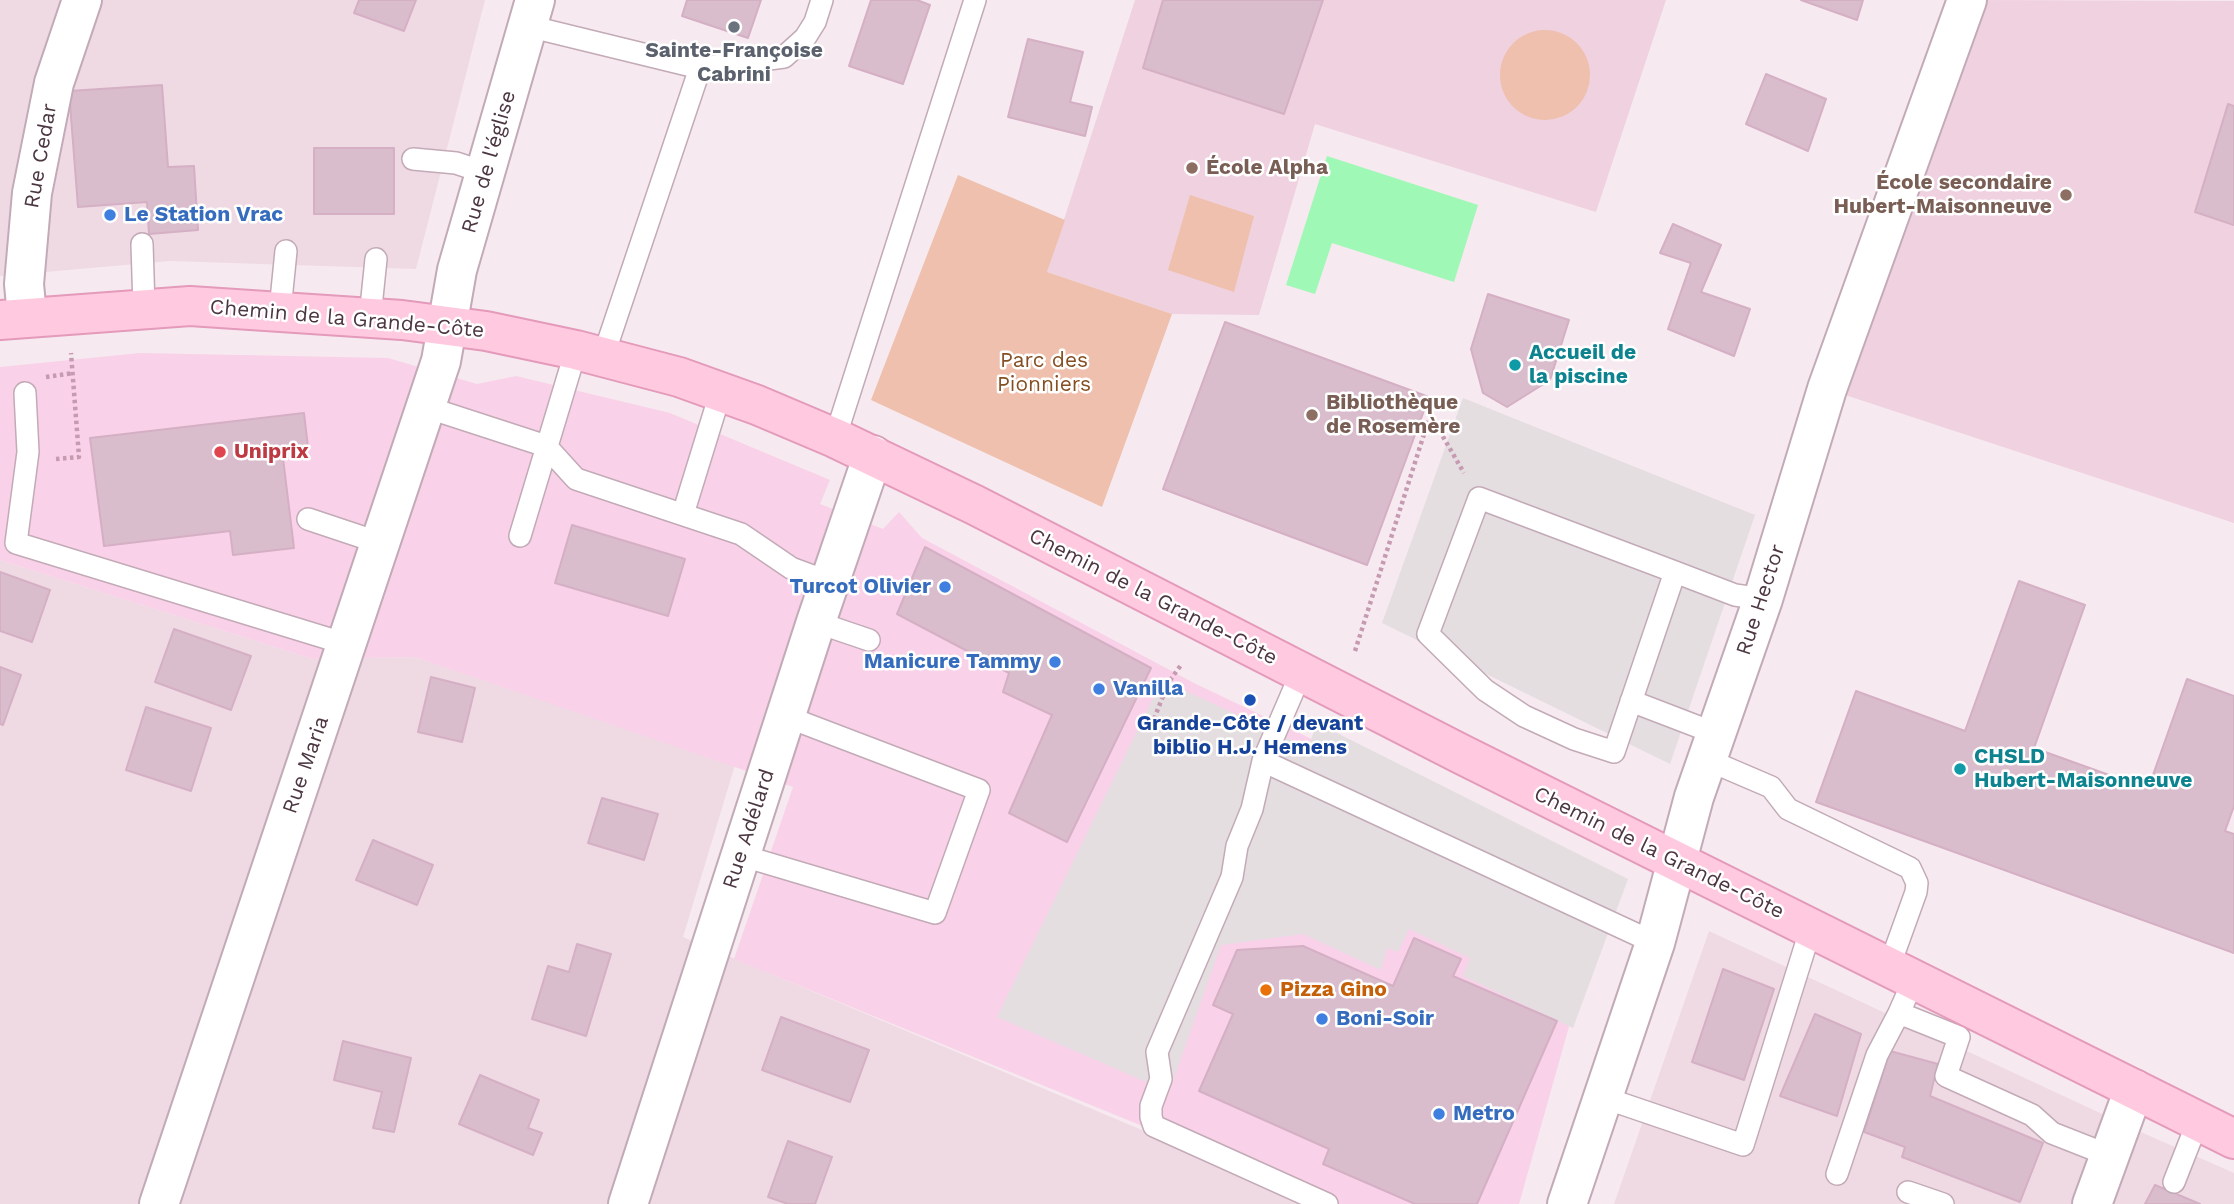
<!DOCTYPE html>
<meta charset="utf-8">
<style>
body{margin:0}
canvas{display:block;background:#f6e9ef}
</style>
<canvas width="2234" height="1204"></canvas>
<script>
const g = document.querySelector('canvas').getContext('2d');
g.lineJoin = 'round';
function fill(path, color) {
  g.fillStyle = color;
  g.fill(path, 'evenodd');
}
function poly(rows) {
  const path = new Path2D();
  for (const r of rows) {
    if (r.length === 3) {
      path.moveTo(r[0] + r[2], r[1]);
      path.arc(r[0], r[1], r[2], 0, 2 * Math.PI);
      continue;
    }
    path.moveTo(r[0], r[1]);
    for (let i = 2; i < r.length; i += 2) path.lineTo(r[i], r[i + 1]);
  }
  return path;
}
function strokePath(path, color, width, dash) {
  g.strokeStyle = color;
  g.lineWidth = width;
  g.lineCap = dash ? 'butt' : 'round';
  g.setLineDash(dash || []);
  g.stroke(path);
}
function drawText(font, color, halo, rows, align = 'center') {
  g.font = font + ' "Work Sans",sans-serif';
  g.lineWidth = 5;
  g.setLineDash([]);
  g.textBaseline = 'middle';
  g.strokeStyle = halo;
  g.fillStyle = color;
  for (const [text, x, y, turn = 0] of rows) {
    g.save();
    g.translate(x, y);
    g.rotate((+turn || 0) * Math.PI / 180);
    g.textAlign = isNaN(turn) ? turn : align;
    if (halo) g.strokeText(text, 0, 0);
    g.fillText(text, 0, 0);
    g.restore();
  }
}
fill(poly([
 [0,0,485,0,416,269,170,261,0,276],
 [0,560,313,659,415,657,735,765,683,937,1318,1204,0,1204],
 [1709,931,2143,1133,2234,1173,2234,1204,1614,1204]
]), '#efdae4');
fill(poly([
 [140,353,388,358,477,384,516,376,670,413,830,480,820,504,883,529,899,512,922,538,1196,684,1610,881,1519,1204,1333,1204,734,959,793,787,415,657,313,659,0,560,0,367]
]), '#f9d2e9');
fill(poly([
 [1135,0,1666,0,1596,212,1315,124,1259,315,1172,314,1047,272],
 [1967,0,2234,1,2234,523,1827,389]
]), '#f0d1df');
fill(poly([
 [1545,75,45],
 [958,175,1065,220,1047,272,1172,314,1102,507,871,400],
 [1190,195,1254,216,1234,292,1168,270]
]), '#eec0ad');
fill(poly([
 [1463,398,1755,515,1670,764,1382,623],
 [1162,680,1308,748,1317,723,1628,879,1573,1028,1463,976,1470,958,1409,929,1398,952,1387,948,1381,970,1303,934,1221,945,1169,1092,997,1017]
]), '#e4dee1');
fill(poly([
 [1327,156,1478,205,1454,282,1332,243,1315,294,1286,285]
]), '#9ff8b5');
const building = poly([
 [359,0,416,0,404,31,354,13,359,0],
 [687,0,761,0,748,38,682,16,687,0],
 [871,0,917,0,930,5,903,84,849,66,871,0],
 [1163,0,1323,0,1284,114,1143,68,1163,0],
 [1801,0,1863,0,1857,20,1801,0],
 [1028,39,1083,52,1070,102,1092,107,1085,136,1008,117,1028,39],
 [1766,74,1826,99,1808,151,1746,124,1766,74],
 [162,85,168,167,194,166,198,230,149,234,147,202,78,207,69,91,162,85],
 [2228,104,2234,106,2234,225,2195,212,2228,104],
 [314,148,394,148,394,214,314,214,314,148],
 [1673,224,1721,245,1701,292,1750,309,1734,356,1668,329,1691,263,1660,253,1673,224],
 [1488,294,1569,320,1550,380,1507,407,1483,393,1471,349,1488,294],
 [1225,322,1429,397,1367,565,1163,489,1225,322],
 [304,413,308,447,282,450,294,548,233,555,230,531,104,546,90,438,304,413],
 [572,525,685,559,668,616,555,583,572,525],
 [925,547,1151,668,1067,842,1009,813,1052,715,1003,692,1009,673,897,614,925,547],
 [0,572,50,590,32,642,0,631,0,572],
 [2019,581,2085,605,2034,748,2148,789,2187,679,2234,696,2234,806,2225,831,2234,834,2234,953,1816,802,1856,691,1965,731,2019,581],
 [174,629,251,656,231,710,155,682,174,629],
 [0,667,21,675,3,725,0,724,0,667],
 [431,677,475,688,462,742,418,732,431,677],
 [146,707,211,728,191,791,126,770,146,707],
 [602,798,658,814,644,860,588,843,602,798],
 [373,840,433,865,417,905,356,880,373,840],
 [1414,938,1461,959,1453,976,1557,1021,1477,1204,1415,1204,1323,1164,1329,1149,1199,1091,1233,1014,1213,1005,1237,950,1303,946,1393,986,1414,938],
 [577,944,611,954,586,1036,532,1019,548,966,569,972,577,944],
 [1723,969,1774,989,1744,1080,1692,1062,1723,969],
 [1815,1014,1861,1034,1837,1116,1780,1096,1815,1014],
 [781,1017,869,1050,850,1102,762,1070,781,1017],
 [343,1041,411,1058,394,1132,373,1128,382,1092,334,1080,343,1041],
 [1890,1051,1938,1064,1930,1096,2043,1143,2020,1202,1902,1157,1905,1147,1864,1132,1890,1051],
 [480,1075,539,1100,528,1128,542,1133,533,1155,459,1124,480,1075],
 [788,1141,832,1157,815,1204,788,1204,768,1197,788,1141],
 [2155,1185,2200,1204,2145,1204,2155,1185]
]);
fill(building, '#d9bdcc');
strokePath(building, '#d5afc4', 2);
const service = poly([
 [528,26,700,68,603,357],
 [700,68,784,57,805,38,815,22,822,0],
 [413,159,456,163,486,173],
 [142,244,144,307],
 [280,310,286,251],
 [370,317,376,259],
 [25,393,28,452,16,543,346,644],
 [426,407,546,446,576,479,741,534,791,568,829,582],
 [835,438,975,0],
 [683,514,721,391],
 [308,519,380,543],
 [520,536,576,350],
 [1675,572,1614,752,1574,739,1524,716,1485,690,1428,634,1479,498,1675,572,1735,595,1763,599],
 [816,622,869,640],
 [1301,673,1263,761,1655,943],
 [1631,701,1717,734],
 [1708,760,1771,787,1788,809,1910,868,1917,883,1916,892,1889,967],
 [1263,761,1252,809,1237,846,1232,877,1157,1052,1161,1079,1151,1106,1151,1117,1154,1126,1327,1204],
 [740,855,935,913,979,790,785,716],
 [1914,979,1899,1013,1959,1037,1946,1076,2032,1115,2052,1133,2108,1155],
 [1602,1097,1743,1145,1811,928],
 [1837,1174,1877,1055,1899,1013],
 [2174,1182,2198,1121],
 [1908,1192,1943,1204]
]);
const minor = poly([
 [27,316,24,284,32,193,54,83,82,0],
 [159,1204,441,361,457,270,535,0],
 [628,1204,816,622,873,455],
 [1567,1204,1655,943,1694,797,1763,599,1827,389,1967,0],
 [2092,1204,2134,1089]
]);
const secondary = poly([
 [0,320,190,306,402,320,486,331,576,350,679,377,757,405,835,438,975,505,1461,754,2234,1139]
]);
strokePath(service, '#c3aab7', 24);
strokePath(minor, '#c3aab7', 42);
strokePath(secondary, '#e49aba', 42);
strokePath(poly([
 [46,377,73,373],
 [1427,425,1438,428,1464,473],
 [56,459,79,457,71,353],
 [1355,651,1432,409],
 [1149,732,1168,683,1181,665]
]), '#c69ab1', 4.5, [3.5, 3.5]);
strokePath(service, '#fff', 21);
strokePath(minor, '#fff', 38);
strokePath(secondary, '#ffcadf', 38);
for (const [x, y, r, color] of [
 [734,27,7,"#6b7280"],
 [1192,168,7,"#8d6e63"],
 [2066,195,7,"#8d6e63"],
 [110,215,7,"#3f7fe0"],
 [1515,365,7,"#0f9aa8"],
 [1312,415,7,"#8d6e63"],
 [220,452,7,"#e0444e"],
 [945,587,7,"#3f7fe0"],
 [1055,662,7,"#3f7fe0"],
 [1099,689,7,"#3f7fe0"],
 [1250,700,7,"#1a4fb4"],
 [1960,769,7,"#0f9aa8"],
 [1266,990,7,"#e8710a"],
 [1322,1019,7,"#3f7fe0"],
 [1439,1114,7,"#3f7fe0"]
]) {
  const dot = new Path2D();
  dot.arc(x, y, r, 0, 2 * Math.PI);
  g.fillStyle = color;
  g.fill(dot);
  strokePath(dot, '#fff', 2.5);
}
drawText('bold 21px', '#5b616d', '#fff', [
 ["Sainte-Françoise",734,51],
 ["Cabrini",734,75]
]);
drawText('21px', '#4b3641', '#fff', [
 ["Rue Cedar",41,156,-80],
 ["Rue de l'église",489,162,-74],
 ["Chemin de la Grande-Côte",347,319,5],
 ["Chemin de la Grande-Côte",1153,597,27],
 ["Rue Hector",1761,600,-72],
 ["Rue Maria",306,765,-71],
 ["Rue Adélard",749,829,-72],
 ["Chemin de la Grande-Côte",1659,853,26]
]);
drawText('bold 21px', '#785e54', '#fff', [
 ["École Alpha",1206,168],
 ["École secondaire",2052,183,"right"],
 ["Hubert-Maisonneuve",2052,207,"right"],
 ["Bibliothèque",1326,403],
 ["de Rosemère",1326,427]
], 'left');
drawText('bold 21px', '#366cbe', '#fff', [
 ["Le Station Vrac",124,215],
 ["Turcot Olivier",931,587,"right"],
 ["Manicure Tammy",1041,662,"right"],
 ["Vanilla",1113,689],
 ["Boni-Soir",1336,1019],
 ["Metro",1453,1114]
], 'left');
drawText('bold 21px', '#0d838f', '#fff', [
 ["Accueil de",1529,353],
 ["la piscine",1529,377],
 ["CHSLD",1974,757],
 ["Hubert-Maisonneuve",1974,781]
], 'left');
drawText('21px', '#844f22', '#fff', [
 ["Parc des",1044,361],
 ["Pionniers",1044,385]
]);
drawText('bold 21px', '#be3a42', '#fff', [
 ["Uniprix",234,452]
], 'left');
drawText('bold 21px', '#164399', '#fff', [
 ["Grande-Côte / devant",1250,724],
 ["biblio H.J. Hemens",1250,748]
]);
drawText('bold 21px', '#c56008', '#fff', [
 ["Pizza Gino",1280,990]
], 'left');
</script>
